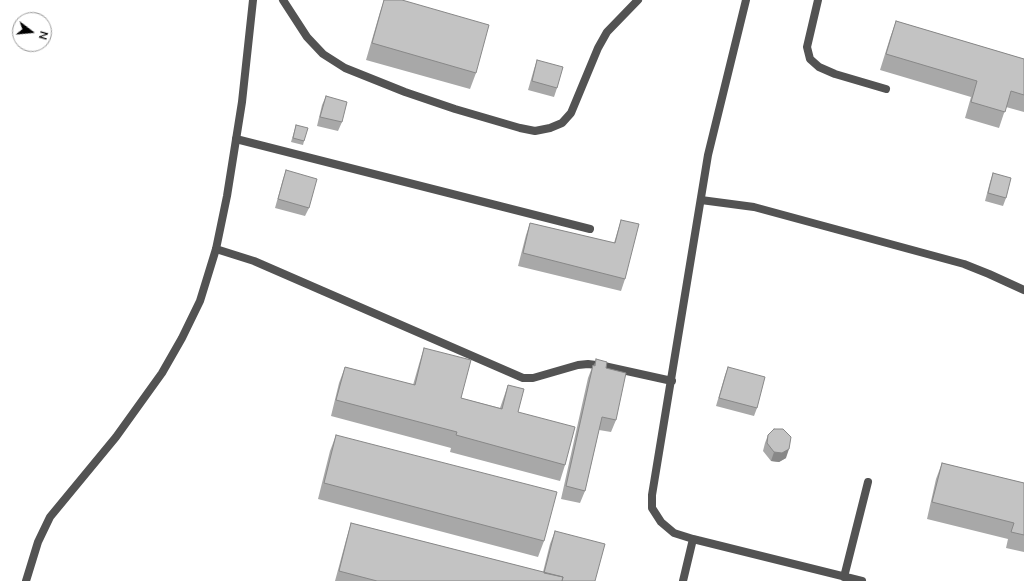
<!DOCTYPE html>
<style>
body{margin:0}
#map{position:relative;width:1024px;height:581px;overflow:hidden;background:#fff;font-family:"Nunito Sans",sans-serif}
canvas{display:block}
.north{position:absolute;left:12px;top:12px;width:40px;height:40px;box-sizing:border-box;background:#fff;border:1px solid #999;border-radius:50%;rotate:106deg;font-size:11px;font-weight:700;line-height:16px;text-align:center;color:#000}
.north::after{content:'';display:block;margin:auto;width:14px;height:18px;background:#000;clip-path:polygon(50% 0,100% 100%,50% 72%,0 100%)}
</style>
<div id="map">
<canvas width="1024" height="581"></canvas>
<div class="north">N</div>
</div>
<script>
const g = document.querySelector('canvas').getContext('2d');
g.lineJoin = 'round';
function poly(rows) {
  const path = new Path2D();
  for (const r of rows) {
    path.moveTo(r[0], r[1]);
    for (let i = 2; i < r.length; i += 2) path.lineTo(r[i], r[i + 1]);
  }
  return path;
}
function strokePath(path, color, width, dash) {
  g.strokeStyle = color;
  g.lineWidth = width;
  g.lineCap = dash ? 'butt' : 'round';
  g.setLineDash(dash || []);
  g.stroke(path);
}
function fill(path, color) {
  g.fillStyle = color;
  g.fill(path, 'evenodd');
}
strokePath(poly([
 [283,0,307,37,323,54,345,68,405,92,455,109,520,128,535,131,550,128,562,123,571,113,598,48,607,32,638,0],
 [818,0,807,47,810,59,819,67,835,74,886,89],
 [236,139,590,229],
 [701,200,754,207,964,264,989,274,1024,290],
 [216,249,254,261,523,378,533,378,578,365,588,364,604,366,672,381],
 [693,539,674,533,661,522,652,508,652,495,708,155,746,0],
 [844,577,868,482],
 [683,581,693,539,862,581]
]), '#535353', 8);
strokePath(poly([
 [26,581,38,542,50,517,116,437,162,373,182,338,200,301,216,249,227,196,242,102,253,0]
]), '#535353', 8);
fill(poly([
 [384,0,402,0,476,73,470,89,366,60,380,12],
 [896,21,1024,59,1024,112,1006,107,999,128,965,118,971,97,880,70,890,38],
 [537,60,557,88,554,97,528,90,534,69],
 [326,96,342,122,338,131,317,126,322,105],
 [296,125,304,141,303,145,291,142],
 [286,170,309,208,305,216,275,208,283,179],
 [993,173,1006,198,1003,206,985,201,990,182],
 [621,220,625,279,621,291,518,266,526,235,530,223,614,243,617,233],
 [424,348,461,398,500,408,508,385,518,412,565,465,560,481,450,452,451,448,331,416,339,383,345,367,413,385,419,364],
 [596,359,606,368,616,420,611,432,599,430,585,491,580,503,561,499,588,378,593,365,594,366],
 [728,367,757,408,754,416,716,406,725,375],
 [336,435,544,541,538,557,318,499,330,451],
 [768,435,786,458,779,462,771,461,763,451,765,443],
 [942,463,1024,483,1024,552,1006,548,1008,539,927,519,936,479],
 [351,523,543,572,550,544,555,531,595,581,335,581,346,540]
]), '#a8a8a8');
fill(poly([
 [789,449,786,458,779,462,771,461,774,452]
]), '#888');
const building = poly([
 [384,0,402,0,489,25,476,73,372,43,384,0],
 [896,21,1024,59,1024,95,1011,91,1005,112,971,102,977,81,886,54,896,21],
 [537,60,563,67,557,88,532,81,537,60],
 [326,96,347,102,342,122,320,117,326,96],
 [296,125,308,128,304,141,293,138,296,125],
 [286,170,317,179,309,208,278,199,286,170],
 [993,173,1011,178,1006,198,988,193,993,173],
 [621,220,639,224,625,279,523,253,530,223,615,243,621,220],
 [424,348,471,360,461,398,502,409,508,385,524,389,518,412,575,427,565,465,456,435,457,432,336,400,345,367,415,385,424,348],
 [596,359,607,362,606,368,626,373,616,420,602,417,585,491,566,486,593,365,595,366,596,359],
 [728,367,765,377,757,408,719,398,728,367],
 [774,429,783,429,791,437,789,449,782,453,774,452,767,443,768,435,774,429],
 [336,435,557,492,544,541,324,483,336,435],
 [942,463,1024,483,1024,535,1011,532,1014,523,932,502,942,463],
 [351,523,563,577,562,581,377,581,339,571,351,523],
 [555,531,605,544,595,581,562,581,563,577,544,573,555,531]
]);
fill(building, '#c3c3c3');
strokePath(building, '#888', 1);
</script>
